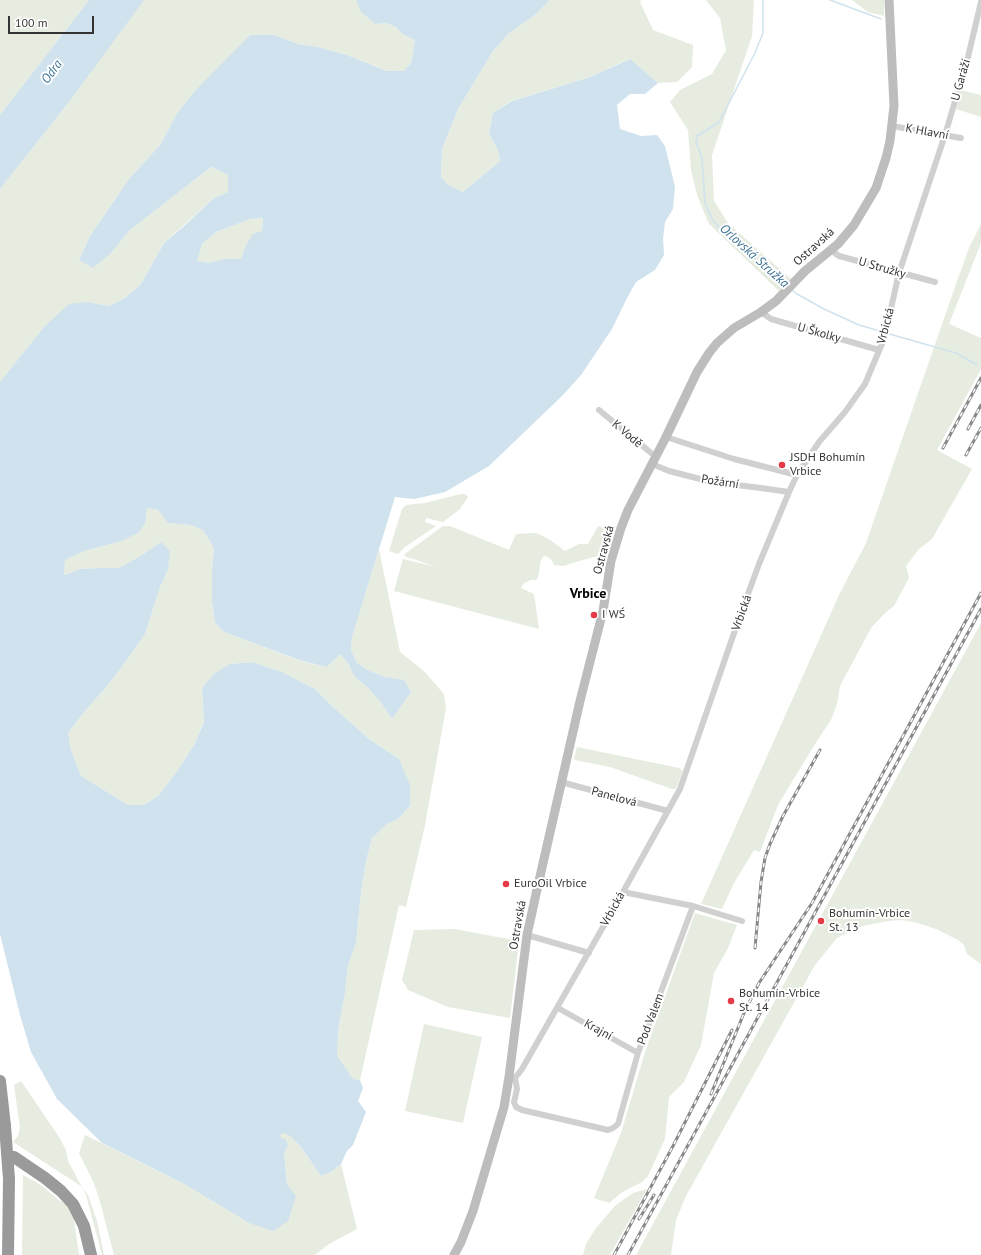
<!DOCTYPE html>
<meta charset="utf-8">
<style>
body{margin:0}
#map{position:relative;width:981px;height:1255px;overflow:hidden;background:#fff;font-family:"PT Sans",sans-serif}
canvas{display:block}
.scale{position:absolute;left:8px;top:16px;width:86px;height:18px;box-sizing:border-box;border:2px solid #333;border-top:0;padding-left:5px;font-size:12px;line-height:14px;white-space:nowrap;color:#333;-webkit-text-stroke:3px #fff;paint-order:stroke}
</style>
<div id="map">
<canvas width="981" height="1255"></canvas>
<div class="scale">100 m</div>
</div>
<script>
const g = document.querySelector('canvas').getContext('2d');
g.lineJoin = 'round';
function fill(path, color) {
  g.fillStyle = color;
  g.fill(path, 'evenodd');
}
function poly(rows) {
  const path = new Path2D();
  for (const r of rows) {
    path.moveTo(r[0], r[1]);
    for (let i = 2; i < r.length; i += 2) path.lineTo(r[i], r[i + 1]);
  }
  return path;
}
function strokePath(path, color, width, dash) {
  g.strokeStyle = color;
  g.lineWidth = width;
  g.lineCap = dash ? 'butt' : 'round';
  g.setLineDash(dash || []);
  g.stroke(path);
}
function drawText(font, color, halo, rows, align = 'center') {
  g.font = font + ' "PT Sans",sans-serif';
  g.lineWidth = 4;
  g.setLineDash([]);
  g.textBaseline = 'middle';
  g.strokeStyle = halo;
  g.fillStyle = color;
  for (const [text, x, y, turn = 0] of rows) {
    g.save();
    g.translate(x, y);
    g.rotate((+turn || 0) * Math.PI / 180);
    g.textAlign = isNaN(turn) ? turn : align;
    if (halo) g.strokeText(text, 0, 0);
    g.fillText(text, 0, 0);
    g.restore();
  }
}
fill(poly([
 [0,0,89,0,0,115],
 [143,0,356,0,361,12,375,24,386,23,396,27,402,34,415,40,411,63,404,71,388,71,347,55,318,47,298,44,274,35,250,35,176,115,161,144,129,179,90,236,79,260,111,253,129,231,198,177,212,167,228,175,228,192,214,198,164,243,141,284,125,298,109,306,87,302,44,327,0,382,0,189,69,102],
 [550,0,641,0,640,2,653,30,693,45,692,67,677,82,658,83,629,59,590,77,511,101,493,113,489,134,498,150,500,161,463,192,448,185,441,177,442,149,458,109,493,51,508,34,535,15],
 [706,0,754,0,752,36,712,155,714,201,728,223,791,279,779,291,709,224,697,195,691,170,688,130,670,102,680,90,712,74,726,50,720,18],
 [852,0,884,0,884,16,868,12],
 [961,90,981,95,981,117,956,109],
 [263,218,262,231,245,247,241,259,224,259,209,263,197,261,202,244,216,232,250,219],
 [981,224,981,243,949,324,981,338,981,369,937,450,972,469,932,539,919,549,906,566,909,578,894,606,885,613,871,628,840,686,837,704,831,720,815,744,778,805,760,852,754,850,734,883,722,909,701,904,839,595,866,543,956,284,969,248],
 [461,494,465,494,468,497,460,509,443,522,426,518,425,522,436,526,405,547,398,554,389,551,402,509,406,505,425,503],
 [147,508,158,510,168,523,191,525,203,530,214,548,212,569,212,602,215,623,224,632,298,660,325,667,341,654,349,665,354,676,369,689,382,704,392,719,411,692,404,681,385,677,370,671,357,663,351,650,352,637,379,549,400,652,424,671,444,694,446,708,425,825,406,907,399,905,360,1080,353,1079,336,1056,338,1031,345,993,348,965,356,943,361,892,366,861,372,838,387,824,398,819,410,806,399,759,369,739,331,705,315,689,282,672,252,662,230,664,202,688,204,721,194,745,178,770,159,795,144,805,128,805,81,776,71,750,68,733,84,712,108,685,129,657,145,634,160,587,168,570,161,542,142,555,119,568,100,568,81,569,64,575,65,560,84,551,119,542,145,524],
 [443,526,450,526,509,550,516,534,536,533,549,539,565,551,579,544,588,544,598,526,614,532,606,559,593,557,563,566,554,565,551,559,548,557,544,556,541,560,538,578,536,580,531,580,524,583,521,588,534,594,539,629,394,591,403,559,437,567,404,556,406,553],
 [981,623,981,964,967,954,964,945,958,940,936,929,918,923,902,920,888,921,862,926,837,938,815,965,686,1196,676,1220,671,1255,636,1255],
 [577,747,679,768,683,771,677,786,675,789,672,789,610,767,575,760,574,758],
 [695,913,737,925,728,948,714,973,701,1045,684,1082,669,1097,665,1139,648,1176,642,1182,621,1193,609,1203,594,1198,621,1133,645,1052],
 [454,929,519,941,510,1018,448,1007,408,990,406,986,402,980,414,930],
 [424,1024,482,1037,463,1123,405,1111],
 [21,1081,59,1137,66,1150,68,1161,83,1189,88,1195,97,1221,104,1255,102,1255,86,1195,81,1186,13,1142,18,1136,20,1128,14,1085],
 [284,1133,291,1137,301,1147,321,1176,331,1172,341,1164,357,1229,329,1244,315,1255,114,1255,99,1198,93,1181,79,1153,85,1135,186,1185,249,1223,287,1184,284,1153,279,1136],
 [23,1175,41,1185,60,1201,70,1206,78,1218,74,1220,79,1255,22,1255],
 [647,1189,610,1255,583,1255,586,1244,596,1228,616,1205,633,1193]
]), '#e6ecdf');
fill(poly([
 [89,0,144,0,69,102,0,189,0,115],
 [356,0,550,0,535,15,508,34,493,51,458,109,442,149,441,177,448,185,463,192,500,161,498,150,489,134,493,113,512,101,590,77,630,59,658,83,645,94,630,94,617,105,620,129,641,136,657,135,665,146,675,187,673,209,665,222,663,239,664,255,655,270,636,282,626,300,612,329,581,375,562,396,489,466,445,492,414,499,395,497,352,637,351,650,357,663,370,671,385,677,404,680,411,692,392,719,382,704,369,689,354,676,349,665,341,654,326,667,299,660,224,632,215,623,212,602,212,569,214,548,203,530,191,525,168,523,158,510,147,508,145,524,138,533,119,542,84,551,65,560,64,575,81,569,100,568,119,568,142,555,161,542,170,551,168,570,160,587,145,634,129,657,108,685,84,712,68,733,71,750,81,776,128,805,144,805,159,795,178,770,194,745,204,722,202,688,214,674,230,664,252,662,282,672,315,689,331,705,369,739,399,759,410,785,410,806,398,819,387,824,372,838,366,861,361,892,356,943,348,965,345,993,338,1031,337,1056,353,1079,360,1080,363,1088,358,1101,366,1112,353,1145,347,1151,341,1164,331,1172,321,1176,301,1147,291,1137,284,1133,279,1136,286,1140,288,1145,284,1153,287,1184,296,1196,288,1221,273,1231,249,1223,186,1185,102,1143,57,1099,31,1052,20,1015,0,934,0,382,44,327,69,304,87,302,109,306,125,298,141,284,164,243,183,227,214,198,228,192,228,175,212,167,198,177,129,231,111,253,93,268,79,260,90,236,129,179,161,144,176,115,195,91,250,35,274,35,298,44,318,47,347,55,387,71,404,71,411,63,415,40,402,34,396,27,386,23,375,24,361,12],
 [263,218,262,231,253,234,245,247,241,259,224,259,209,263,197,261,202,244,216,232,250,219]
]), '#cfe2ee');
strokePath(poly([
 [763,0,763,33,755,53,719,122,697,136,696,142,702,158,705,203,713,221,723,231,786,285],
 [830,0,881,19],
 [792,290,797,294,824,309,859,325,883,332],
 [886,333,956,353,977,365]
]), '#cfe2ee', 1.5);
strokePath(poly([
 [892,126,961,138],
 [831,250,839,256,935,282],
 [761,312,771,319,879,350],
 [599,410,656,457],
 [666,437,734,459,797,475],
 [652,464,669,471,712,482,761,488,789,492],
 [561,782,668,811],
 [623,892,693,906,742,921],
 [527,935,589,953],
 [558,1008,638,1053],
 [509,1077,515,1078,522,1069,623,892,680,789,741,613,759,564,789,492,797,475,819,442,845,412,865,384,884,339,899,273,945,135,968,57,981,2],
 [515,1078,517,1089,514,1102,516,1107,522,1110,608,1130,613,1128,618,1124,638,1053,693,906]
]), '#d0d0d0', 6);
strokePath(poly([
 [454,1255,461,1242,473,1211,504,1107,509,1077,527,935,536,894,580,701,603,611,611,561,621,528,628,510,666,437,697,372,709,353,717,343,734,328,761,312,776,301,805,271,838,244,854,225,876,188,886,158,890,141,894,106,889,0]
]), '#bdbdbd', 9);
strokePath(poly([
 [0,1081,5,1126],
 [14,1157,45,1178,61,1191,73,1204,84,1226,91,1255],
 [8,1255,9,1179]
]), '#9a9a9a', 12);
const rail = poly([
 [968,429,981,405],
 [943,448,981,378],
 [966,455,981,428],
 [755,948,761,882,765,858,770,844,783,816,820,750],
 [711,1094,744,1013,759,983,812,903,981,593],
 [639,1219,654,1195],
 [614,1255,673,1146,732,1030],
 [628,1255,981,609]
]);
strokePath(rail, '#888', 3);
strokePath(rail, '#fff', 1.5, [4.5]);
strokePath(poly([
 [5,1126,9,1179]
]), '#9a9a9a', 12);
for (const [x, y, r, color] of [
 [782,465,4,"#e63946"],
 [594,615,4,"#e63946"],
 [506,884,4,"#e63946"],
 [821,921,4,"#e63946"],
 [731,1001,4,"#e63946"]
]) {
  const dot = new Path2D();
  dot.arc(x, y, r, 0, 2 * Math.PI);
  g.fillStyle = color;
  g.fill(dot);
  strokePath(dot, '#fff', 1.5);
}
drawText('12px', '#333', '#fff', [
 ["U Garáží",961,80,-74],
 ["K Hlavní",927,132,10],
 ["Ostravská",814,247,-42],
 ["U Stružky",882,268,16],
 ["Vrbická",886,326,-75],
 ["U Školky",819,333,16],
 ["K Vodě",627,434,40],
 ["Požární",720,482,9],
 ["Ostravská",604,550,-75],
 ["Vrbická",742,613,-70],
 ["Panelová",614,797,15],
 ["Vrbická",613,909,-61],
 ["Ostravská",518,925,-80],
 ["Pod Valem",651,1019,-69],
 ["Krajní",598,1030,29]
]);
drawText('12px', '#333', '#fff', [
 ["JSDH Bohumín",790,458],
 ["Vrbice",790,472],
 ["I WŚ",602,615],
 ["EuroOil Vrbice",514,884],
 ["Bohumín-Vrbice",829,914],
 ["St. 13",829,928],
 ["Bohumín-Vrbice",739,994],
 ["St. 14",739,1008]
], 'left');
drawText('italic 13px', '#3f7597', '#fff', [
 ["Odra",52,72,-54],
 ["Orlovská Stružka",754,256,42]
]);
drawText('bold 14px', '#000', '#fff', [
 ["Vrbice",588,594]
]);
</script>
